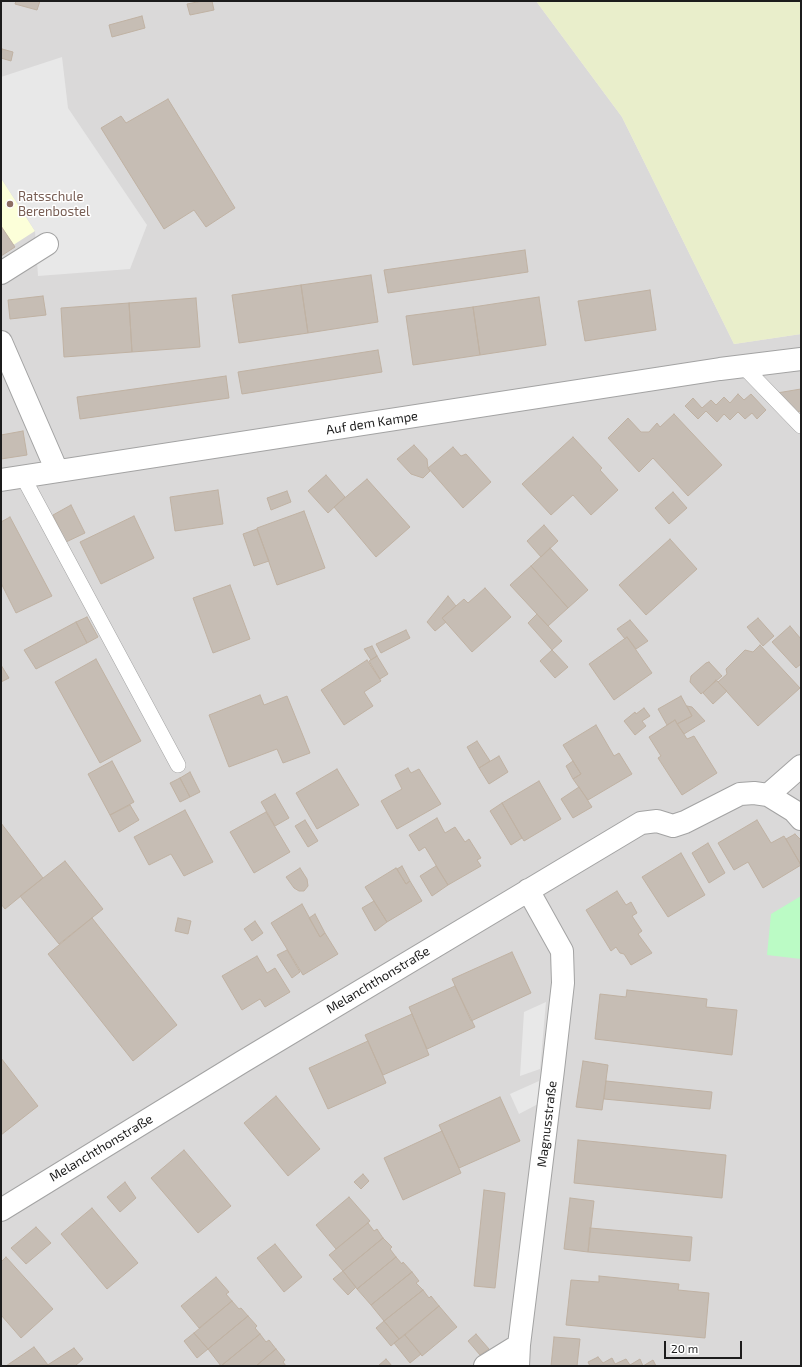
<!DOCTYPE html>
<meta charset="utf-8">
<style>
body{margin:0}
#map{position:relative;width:802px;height:1367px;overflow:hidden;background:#eeebe1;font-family:"Exo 2",sans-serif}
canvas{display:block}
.frame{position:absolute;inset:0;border:2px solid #1c1c1c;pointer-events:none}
.scale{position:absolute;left:664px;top:1341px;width:78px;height:18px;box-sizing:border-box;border:2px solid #1c1c1c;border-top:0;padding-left:5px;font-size:12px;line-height:14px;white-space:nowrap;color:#1c1c1c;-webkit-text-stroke:3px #fff;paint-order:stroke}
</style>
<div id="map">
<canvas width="802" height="1367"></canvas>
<div class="frame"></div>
<div class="scale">20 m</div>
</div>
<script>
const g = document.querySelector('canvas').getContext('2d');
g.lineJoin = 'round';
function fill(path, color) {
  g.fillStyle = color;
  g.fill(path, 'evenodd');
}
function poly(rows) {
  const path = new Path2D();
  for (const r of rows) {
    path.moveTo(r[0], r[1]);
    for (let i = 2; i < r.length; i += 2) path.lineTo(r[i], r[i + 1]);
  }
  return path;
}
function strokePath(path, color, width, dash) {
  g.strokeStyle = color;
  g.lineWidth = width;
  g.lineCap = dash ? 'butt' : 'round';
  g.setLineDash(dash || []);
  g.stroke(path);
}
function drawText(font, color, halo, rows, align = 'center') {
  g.font = font + ' "Exo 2",sans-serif';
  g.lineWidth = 3;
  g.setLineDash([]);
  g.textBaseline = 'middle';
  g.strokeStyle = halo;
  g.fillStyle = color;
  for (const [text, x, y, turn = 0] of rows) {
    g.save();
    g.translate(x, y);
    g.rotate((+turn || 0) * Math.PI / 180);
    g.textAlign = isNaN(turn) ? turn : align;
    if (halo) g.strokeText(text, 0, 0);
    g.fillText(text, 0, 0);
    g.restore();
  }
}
fill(poly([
 [1,1,536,1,622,117,734,344,801,334,801,1366,1,1366]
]), '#dad9d9');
fill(poly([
 [1,178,35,231,1,253]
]), '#fcffd9');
fill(poly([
 [536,1,801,1,801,334,734,344,622,117]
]), '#e9eecb');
fill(poly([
 [801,896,801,959,767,955,771,914]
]), '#bbfbc5');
fill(poly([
 [62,57,68,108,147,225,130,269,38,276,35,231,1,178,1,77],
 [546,1002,540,1069,520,1076,524,1012],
 [539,1081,538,1104,519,1114,510,1094]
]), '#e8e8e8');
const building = poly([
 [16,1,40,1,37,10,15,4,16,1],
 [202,1,212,1,214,10,190,15,187,4,202,1],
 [142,16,145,28,112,37,109,25,142,16],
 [2,49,13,52,11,61,1,58,2,49],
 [168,99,235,208,206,227,194,210,164,229,101,128,121,116,126,123,168,99],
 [1,226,15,247,1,256,1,226],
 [525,250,528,272,388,293,384,270,525,250],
 [371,275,378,322,308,333,301,285,371,275],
 [301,285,308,333,239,343,232,295,301,285],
 [650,290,656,330,585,341,578,301,650,290],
 [43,296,46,315,10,319,8,300,43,296],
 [539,297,546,345,480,355,473,307,539,297],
 [196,298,200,347,132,352,129,303,196,298],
 [129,303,132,352,64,357,61,308,129,303],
 [473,307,480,355,413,365,406,316,473,307],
 [378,350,382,372,242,394,238,372,378,350],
 [226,376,229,398,80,419,77,397,226,376],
 [801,389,801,411,795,412,777,393,801,389],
 [738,394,744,400,751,394,766,410,757,419,752,413,745,419,738,412,730,420,724,414,717,422,706,411,698,419,685,406,693,398,702,408,711,400,716,405,724,397,730,403,738,394],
 [674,414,722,465,688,496,653,458,639,472,608,438,628,418,641,432,649,432,657,423,660,427,674,414],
 [23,431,27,455,1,459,1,435,23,431],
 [573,437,602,468,600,470,618,490,591,515,573,495,551,515,522,484,573,437],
 [414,445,427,459,428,468,430,471,423,478,411,474,397,459,414,445],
 [453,447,461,456,466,454,491,482,463,508,428,468,453,447],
 [326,475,345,497,328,513,308,491,326,475],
 [367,479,410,527,376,557,334,507,367,479],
 [218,490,223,524,175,531,170,497,218,490],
 [287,491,291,502,271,510,267,498,287,491],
 [673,492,687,508,669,524,655,508,673,492],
 [71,505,85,533,66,542,53,515,71,505],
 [304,511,325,568,277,585,257,528,304,511],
 [134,516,154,558,101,584,80,542,134,516],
 [10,517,52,596,16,613,1,583,1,522,10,517],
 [544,525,558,541,541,557,527,541,544,525],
 [257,529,269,561,254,566,243,534,257,529],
 [670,539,697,569,646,615,619,585,670,539],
 [550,548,588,590,568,608,531,566,550,548],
 [531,566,568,608,548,626,510,585,531,566],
 [230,585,250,639,213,653,193,598,230,585],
 [485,588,511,617,472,652,442,618,464,599,468,603,485,588],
 [448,596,456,606,442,618,446,622,435,631,427,622,448,596],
 [537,614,562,641,552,650,528,623,537,614],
 [87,617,98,637,87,643,76,622,87,617],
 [758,618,774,636,763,646,747,627,758,618],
 [630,620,648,641,636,649,627,637,625,639,617,629,630,620],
 [76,622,87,643,36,669,24,650,76,622],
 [790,626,801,639,801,664,796,668,772,642,790,626],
 [406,630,410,638,381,653,376,644,406,630],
 [627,637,652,673,614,700,589,664,627,637],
 [760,645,800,688,758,726,718,682,727,674,726,669,745,650,753,652,760,645],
 [372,646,377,656,371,660,364,649,372,646],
 [552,650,568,667,555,678,540,661,552,650],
 [377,656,388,674,380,679,369,661,377,656],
 [96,659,141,741,100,763,55,682,96,659],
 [367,660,381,681,364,692,373,706,344,725,321,690,367,660],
 [709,662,722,676,701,694,690,682,691,676,706,663,709,662],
 [1,665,9,678,1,682,1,665],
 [716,680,727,691,713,704,703,693,716,680],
 [260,695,264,705,287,696,310,753,283,763,277,749,229,767,209,715,260,695],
 [681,696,692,716,677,724,675,720,667,725,658,709,681,696],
 [687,706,692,707,705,721,684,734,677,724,692,716,687,706],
 [644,708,650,716,642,721,646,726,635,735,624,721,635,712,636,714,644,708],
 [675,720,687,739,694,736,717,773,682,795,658,758,661,756,649,737,675,720],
 [596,725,614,756,619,753,632,774,588,800,573,779,581,774,563,745,596,725],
 [477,741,490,761,479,768,467,747,477,741],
 [499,756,508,772,489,784,479,768,499,756],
 [112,761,134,802,110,815,88,774,112,761],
 [573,761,581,774,573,779,566,766,573,761],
 [408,768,411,773,419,769,441,804,397,829,381,801,402,789,395,775,408,768],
 [337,769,359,805,317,829,296,793,337,769],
 [190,772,200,792,190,797,180,778,190,772],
 [180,778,190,797,180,802,170,783,180,778],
 [539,781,561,819,524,841,502,803,539,781],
 [579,787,592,807,573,818,561,799,579,787],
 [275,794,289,818,275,826,261,802,275,794],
 [502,803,522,838,511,845,490,811,502,803],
 [130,805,139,820,119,832,110,815,130,805],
 [185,810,213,862,184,876,171,854,149,865,134,837,185,810],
 [266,812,290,852,254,873,230,832,266,812],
 [437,818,445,833,455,827,465,842,469,839,481,858,477,860,481,866,448,885,425,847,419,851,409,835,437,818],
 [305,820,318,841,308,847,295,826,305,820],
 [757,820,771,843,784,836,801,865,763,888,748,862,734,870,718,843,757,820],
 [1,823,43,878,5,909,1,904,1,823],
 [795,834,801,840,801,865,786,839,795,834],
 [708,843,725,873,709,883,692,853,708,843],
 [681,853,705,895,668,917,642,877,681,853],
 [65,861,103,909,59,944,20,896,65,861],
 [402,866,410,881,406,884,397,869,402,866],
 [436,866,448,885,432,896,420,876,436,866],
 [300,868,307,879,308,886,304,891,299,891,294,888,286,877,300,868],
 [396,868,406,884,410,881,422,901,387,922,365,887,396,868],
 [617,891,626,905,631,902,637,913,632,916,642,931,638,934,652,953,631,965,624,954,620,953,616,947,611,951,586,910,617,891],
 [374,901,387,922,375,931,362,908,374,901],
 [302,904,320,937,325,933,338,954,303,975,271,923,302,904],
 [315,914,325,933,320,937,309,918,315,914],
 [92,918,177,1025,133,1061,48,954,92,918],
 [178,918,191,921,188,934,175,931,178,918],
 [255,921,263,933,252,941,244,929,255,921],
 [287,950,300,972,292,978,277,955,287,950],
 [512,952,531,993,471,1021,452,979,512,952],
 [257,956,267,973,275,968,290,992,265,1007,260,999,242,1010,222,976,257,956],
 [455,986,475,1027,427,1049,409,1007,455,986],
 [627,990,707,999,706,1007,737,1010,732,1055,595,1039,600,994,626,997,627,990],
 [412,1014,429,1055,383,1075,365,1035,412,1014],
 [368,1041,386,1083,328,1109,309,1068,368,1041],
 [1,1058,38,1106,1,1135,1,1058],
 [583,1061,608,1065,602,1110,576,1107,583,1061],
 [606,1081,712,1092,710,1109,604,1099,606,1081],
 [276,1096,320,1149,288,1176,244,1123,276,1096],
 [500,1097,520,1141,459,1168,439,1125,500,1097],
 [442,1131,461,1173,403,1200,384,1158,442,1131],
 [578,1140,726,1155,722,1198,574,1183,578,1140],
 [184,1150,231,1206,198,1233,151,1178,184,1150],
 [363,1174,369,1181,361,1189,354,1182,363,1174],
 [125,1182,136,1198,120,1212,107,1197,125,1182],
 [484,1190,505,1193,495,1288,474,1286,484,1190],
 [349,1197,370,1221,336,1249,316,1225,349,1197],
 [570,1198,594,1201,588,1252,564,1249,570,1198],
 [92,1208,138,1263,107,1289,61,1234,92,1208],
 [368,1223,374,1231,377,1229,383,1238,343,1271,329,1255,368,1223],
 [36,1227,51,1243,26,1264,11,1248,36,1227],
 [590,1228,692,1237,690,1261,588,1252,590,1228],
 [383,1238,392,1247,390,1249,396,1257,357,1289,343,1271,383,1238],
 [275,1244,302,1277,284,1292,257,1258,275,1244],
 [6,1257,53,1309,21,1338,1,1315,1,1262,6,1257],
 [396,1257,402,1264,403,1262,412,1272,371,1305,357,1289,396,1257],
 [343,1271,356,1287,348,1295,333,1279,343,1271],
 [412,1272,419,1281,416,1283,423,1290,384,1321,371,1305,412,1272],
 [599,1276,679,1284,678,1290,709,1293,705,1338,566,1325,571,1280,599,1282,599,1276],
 [216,1277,229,1292,226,1294,232,1301,199,1328,181,1306,216,1277],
 [423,1290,429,1298,431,1296,439,1306,399,1339,384,1321,423,1290],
 [232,1301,239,1309,241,1308,248,1316,208,1349,194,1333,232,1301],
 [439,1306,457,1327,422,1356,405,1335,439,1306],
 [248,1316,257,1326,255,1328,260,1334,221,1366,208,1349,248,1316],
 [384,1321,399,1339,391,1346,376,1328,384,1321],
 [194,1333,208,1349,197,1358,184,1341,194,1333],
 [260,1334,266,1342,269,1340,276,1349,256,1366,221,1366,260,1334],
 [476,1334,489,1349,480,1355,468,1341,476,1334],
 [405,1335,421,1354,410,1363,394,1343,405,1335],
 [554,1337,580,1339,577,1366,551,1366,554,1337],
 [34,1347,48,1365,6,1366,34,1347],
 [74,1348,83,1359,75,1366,46,1366,74,1348],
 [276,1349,285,1360,283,1362,286,1366,256,1366,276,1349],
 [598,1357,603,1363,612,1358,615,1364,626,1359,630,1365,640,1359,643,1366,653,1360,656,1366,590,1366,588,1362,598,1357],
 [386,1359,392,1366,378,1366,386,1359]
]);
fill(building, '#c6bdb4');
strokePath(building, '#c0b2a3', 1);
const lane = poly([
 [744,367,801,426],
 [23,477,178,765]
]);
const street = poly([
 [1,273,47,244],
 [1,342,57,471],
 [1,480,720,369,801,359],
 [768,795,801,766],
 [1,1210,242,1062,641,823,657,821,673,826,685,822,740,794,754,793,768,795,794,811,801,819],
 [485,1366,519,1345],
 [518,1366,519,1345,553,1070,563,983,562,951,528,890]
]);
strokePath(lane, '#a3a3a3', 16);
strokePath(street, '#a3a3a3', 24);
strokePath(lane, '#fff', 15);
strokePath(street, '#fff', 22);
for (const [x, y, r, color] of [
 [10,204,4,"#8d6e63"]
]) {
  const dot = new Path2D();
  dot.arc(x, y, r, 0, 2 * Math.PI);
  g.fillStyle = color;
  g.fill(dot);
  strokePath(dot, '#fff', 1.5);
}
drawText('13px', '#785e54', '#fff', [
 ["Ratsschule",18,197],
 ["Berenbostel",18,212]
], 'left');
drawText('13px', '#1c1c1c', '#fff', [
 ["Auf dem Kampe",372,423,-9],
 ["Melanchthonstraße",378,980,-31],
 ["Magnusstraße",547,1124,-83],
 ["Melanchthonstraße",101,1148,-31]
]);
</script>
